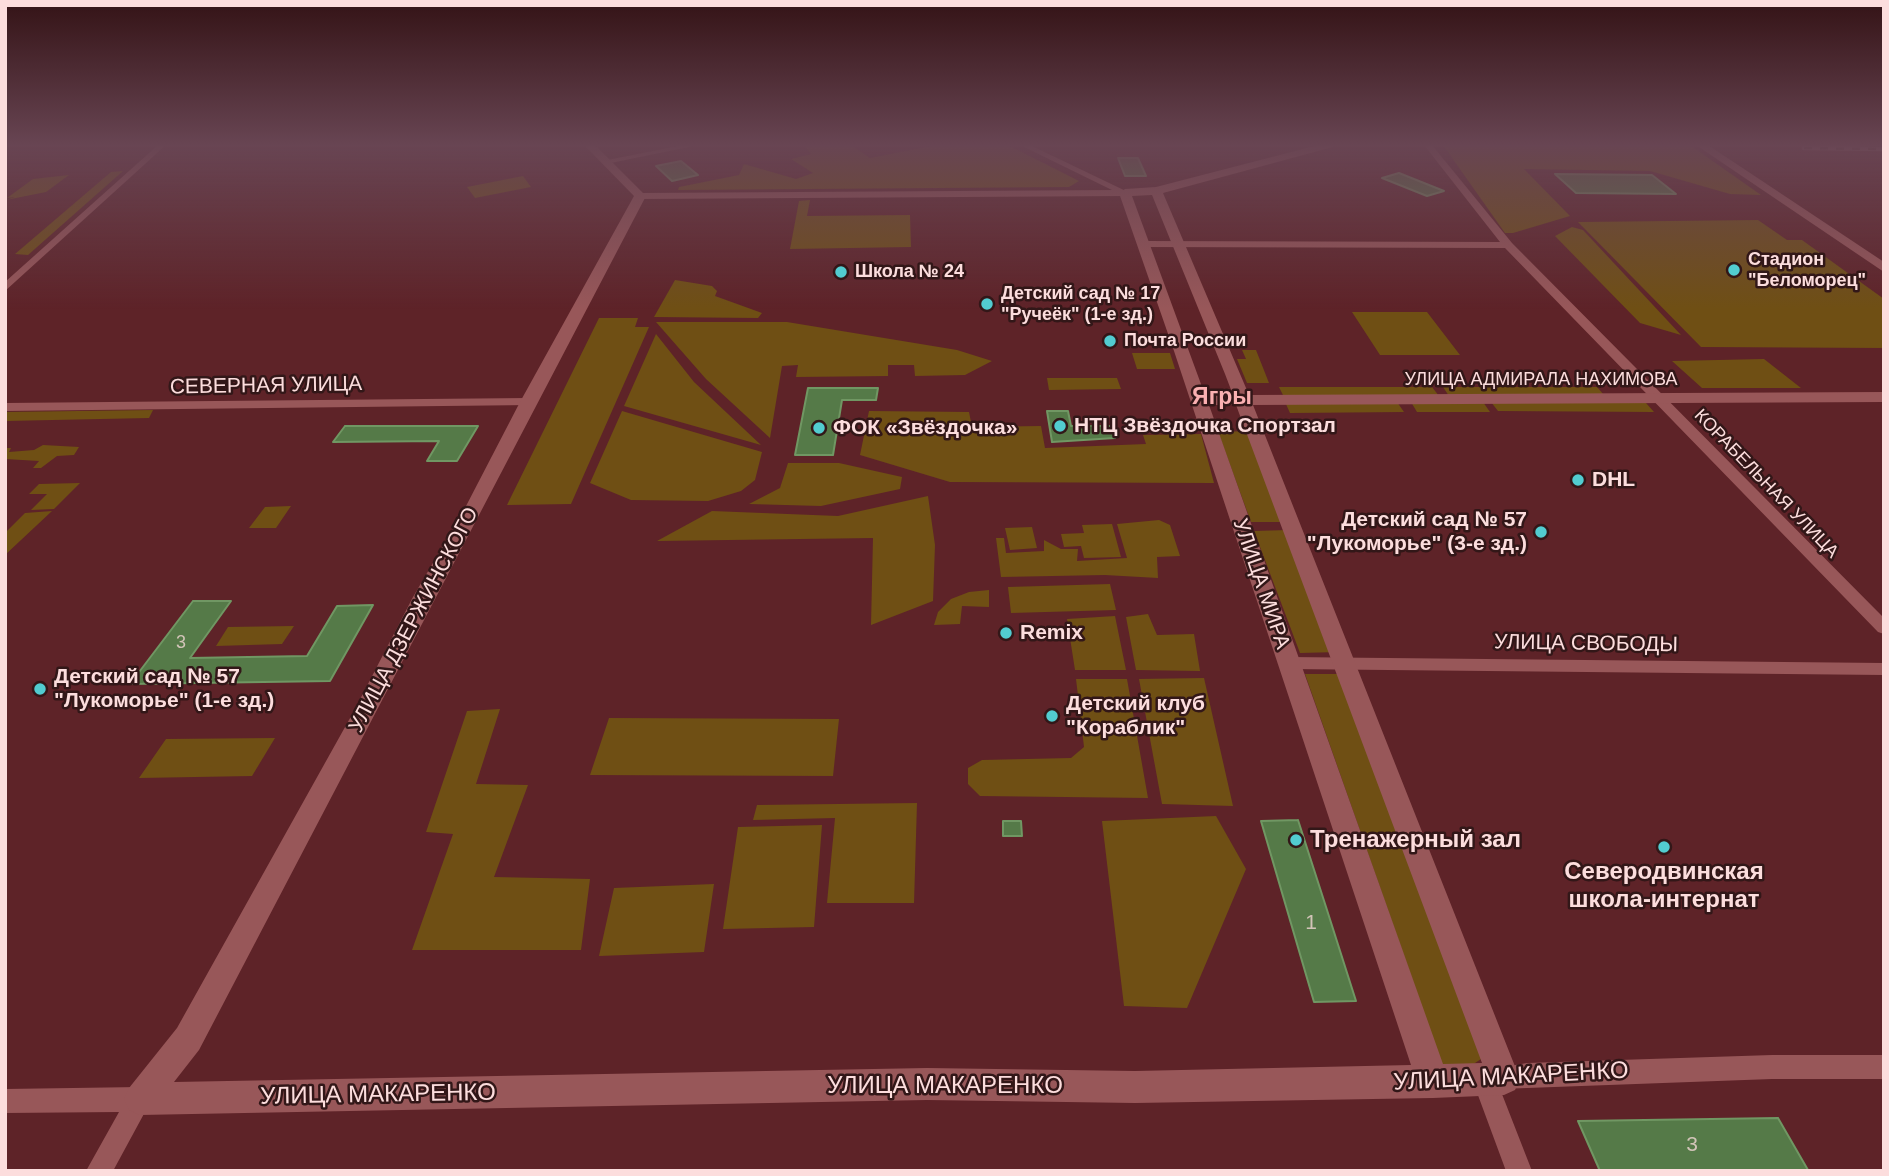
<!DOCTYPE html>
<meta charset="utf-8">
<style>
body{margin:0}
#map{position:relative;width:1889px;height:1176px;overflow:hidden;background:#5e2328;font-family:Arial,sans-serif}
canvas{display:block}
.frame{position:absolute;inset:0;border:7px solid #fcdddd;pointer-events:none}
</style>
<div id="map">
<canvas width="1889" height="1176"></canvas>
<div class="frame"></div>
</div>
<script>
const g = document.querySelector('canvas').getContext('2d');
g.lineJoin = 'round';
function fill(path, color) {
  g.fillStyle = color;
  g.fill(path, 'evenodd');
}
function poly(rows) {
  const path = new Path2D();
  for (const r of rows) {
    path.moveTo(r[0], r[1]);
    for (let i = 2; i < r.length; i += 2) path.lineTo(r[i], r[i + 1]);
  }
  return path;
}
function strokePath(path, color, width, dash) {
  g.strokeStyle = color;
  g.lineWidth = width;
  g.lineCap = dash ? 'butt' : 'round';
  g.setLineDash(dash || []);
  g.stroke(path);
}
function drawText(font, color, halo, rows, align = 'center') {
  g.font = font + ' Arial,sans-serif';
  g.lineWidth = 5;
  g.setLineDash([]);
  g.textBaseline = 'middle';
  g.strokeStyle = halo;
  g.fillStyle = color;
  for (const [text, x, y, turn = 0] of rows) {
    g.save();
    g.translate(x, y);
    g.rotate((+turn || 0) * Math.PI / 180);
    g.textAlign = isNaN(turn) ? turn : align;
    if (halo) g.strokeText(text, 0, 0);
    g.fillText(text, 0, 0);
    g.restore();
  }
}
fill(poly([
 [804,145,851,145,870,158,936,145,1008,145,1079,181,1069,187,678,190,679,187,739,175,744,164,796,179,813,173,791,159,811,154],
 [1443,145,1690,145,1761,195,1730,194,1650,171,1524,169,1570,216,1513,233,1505,233],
 [123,171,28,255,15,254,111,172],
 [69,175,46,192,6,200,15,197,7,198,33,179],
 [523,176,531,187,475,198,467,187],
 [810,200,807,216,910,215,911,247,790,249,799,201],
 [1758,220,1787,240,1802,240,1884,299,1884,348,1701,347,1578,222],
 [1572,227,1583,230,1681,335,1640,323,1555,236],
 [675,280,712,286,717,291,715,296,762,313,758,318,654,317],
 [1352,312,1427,312,1460,355,1380,355],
 [599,318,638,318,635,327,649,327,571,504,507,505],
 [656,322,787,322,957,350,992,361,965,375,915,376,914,365,888,365,888,376,796,377,798,365,782,366,770,438,706,379],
 [656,334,694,382,761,445,624,406],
 [1242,350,1256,350,1269,383,1247,383,1237,359,1246,359],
 [1132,353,1170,353,1175,369,1137,369],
 [1764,359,1801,388,1702,388,1672,361],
 [1047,378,1117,378,1121,389,1049,390],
 [1279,387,1432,387,1439,396,1284,397],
 [1443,387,1597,387,1604,395,1449,396],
 [1285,402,1397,402,1404,412,1290,413],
 [1411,402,1483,402,1490,412,1417,412],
 [1491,402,1646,403,1654,412,1498,411],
 [153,410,149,418,5,421,5,412],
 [622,411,762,452,755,480,741,491,708,501,631,500,590,483],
 [869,411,969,412,972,427,1041,426,1045,448,1146,444,1143,435,1201,434,1214,483,950,482,860,455],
 [1249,431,1287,522,1251,522,1218,432],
 [43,445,79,447,74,455,57,456,41,468,33,468,39,461,5,459,5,448,11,448,9,452,34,450],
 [788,463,839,463,902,477,900,489,821,506,749,504,780,488],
 [80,483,54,509,31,510,47,494,29,494,39,484],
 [928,496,935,545,933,601,871,625,873,538,657,541,712,511,838,516],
 [291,506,276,528,249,528,265,507],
 [52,511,5,555,5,533,25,513],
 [1159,520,1170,525,1180,556,1157,557,1158,578,1105,575,1001,577,996,538,1004,538,1006,553,1044,551,1044,540,1061,549,1078,549,1077,561,1127,558,1117,524],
 [1112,524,1121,557,1084,558,1081,546,1064,547,1061,534,1084,533,1082,525],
 [1032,527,1037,548,1010,550,1005,528],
 [1288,530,1339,652,1300,653,1254,531],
 [1110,584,1116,610,1011,613,1008,587],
 [989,590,989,607,962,606,960,624,934,625,938,612,951,599,969,592],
 [1148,614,1157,635,1194,634,1200,671,1136,670,1126,617],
 [1115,616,1126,670,1075,670,1067,619],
 [294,626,282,644,216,646,228,627],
 [1305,674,1338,674,1484,1057,1466,1069,1443,1067],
 [1204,678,1233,806,1162,804,1139,679],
 [1076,679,1127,679,1148,798,980,796,968,784,968,768,982,760,1071,758,1084,747],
 [500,709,476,784,528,785,494,877,590,879,581,950,412,950,453,834,426,832,467,711],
 [609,718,839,719,833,776,590,775],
 [275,738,252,776,139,778,166,739],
 [917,803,914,903,827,903,835,818,753,820,757,805],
 [1216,816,1246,869,1187,1008,1124,1006,1102,821],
 [822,825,814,927,723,929,738,827],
 [714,884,704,952,599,956,614,888]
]), '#6f4f14');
const building = poly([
 [1118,158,1138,158,1146,176,1125,176,1118,158],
 [681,161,698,175,672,181,656,166,681,161],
 [1399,173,1444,191,1427,196,1382,178,1399,173],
 [1555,174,1652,175,1676,194,1576,193,1555,174],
 [808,388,878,388,876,400,842,400,833,455,795,455,808,388],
 [1047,411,1068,411,1071,426,1112,426,1115,438,1052,442,1047,411],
 [345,426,478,426,457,461,427,461,439,441,333,442,345,426],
 [193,601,231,601,190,658,307,656,337,606,373,605,330,681,130,684,193,601],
 [1298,820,1327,910,1356,1001,1314,1002,1261,821,1298,820],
 [1003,821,1021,821,1022,836,1003,836,1003,821],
 [1778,1118,1808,1170,1600,1171,1578,1121,1778,1118]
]);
fill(building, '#557a48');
strokePath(building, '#709763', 2);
fill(poly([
 [158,145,166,145,5,291,5,282,158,145],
 [683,145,699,145,606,164,602,161,683,145],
 [1020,145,1030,145,1130,193,1125,196,640,199,635,196,640,193,1112,190,1020,145],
 [1424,145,1432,145,1512,243,1884,618,1884,634,1878,632,1505,248,1143,247,1138,244,1143,241,1500,242,1424,145],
 [528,398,534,402,532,405,5,411,5,403,528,398],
 [1288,657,1884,663,1884,675,1288,669,1282,667,1279,663,1282,659,1288,657],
 [1772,1055,1884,1055,1884,1079,1772,1079,1500,1089,1532,1171,1506,1171,1472,1079,1475,1070,1484,1067,1493,1070,1494,1074,1495,1070,1504,1067,1527,1063,1772,1055],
 [140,1087,149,1090,152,1099,113,1171,86,1171,119,1112,5,1113,5,1089,140,1087]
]), '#985759');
fill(poly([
 [584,145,595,145,646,196,199,1050,174,1082,927,1068,1135,1071,1411,1065,1174,351,1119,193,1125,189,1156,187,1318,145,1334,145,1333,147,1163,193,1249,395,1884,392,1884,402,1253,405,1520,1079,1515,1090,1504,1095,1433,1098,1135,1103,927,1100,140,1115,129,1110,124,1099,129,1088,177,1028,354,711,413,597,465,508,520,402,634,196,584,145],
 [1152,195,1225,374,1233,395,1205,395,1132,196,1152,195],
 [1209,405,1236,405,1482,1063,1443,1064,1209,405],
 [1696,145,1708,145,1884,262,1884,272,1696,145]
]), '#985759');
const rail = poly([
 [1804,148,1884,149]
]);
strokePath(rail, '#ba9092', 4.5);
strokePath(rail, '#321718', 2.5, [8]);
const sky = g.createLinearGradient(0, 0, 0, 309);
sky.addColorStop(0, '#341316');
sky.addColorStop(0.47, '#684553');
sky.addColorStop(1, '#68455300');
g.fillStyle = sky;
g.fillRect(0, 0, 1889, 309);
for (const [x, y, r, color] of [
 [1734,270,7,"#52ccd0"],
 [841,272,7,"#52ccd0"],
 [987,304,7,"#52ccd0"],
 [1110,341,7,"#52ccd0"],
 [1060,426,7,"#52ccd0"],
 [819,428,7,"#52ccd0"],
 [1578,480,7,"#52ccd0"],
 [1541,532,7,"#52ccd0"],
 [1006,633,7,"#52ccd0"],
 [40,689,7,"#52ccd0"],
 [1052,716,7,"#52ccd0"],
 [1296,840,7,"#52ccd0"],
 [1664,847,7,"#52ccd0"]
]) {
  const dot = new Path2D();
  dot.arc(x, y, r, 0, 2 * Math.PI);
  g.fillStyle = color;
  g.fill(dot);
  strokePath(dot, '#321718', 2.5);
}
drawText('bold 18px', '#fcdddd', '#321718', [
 ["Стадион",1748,260],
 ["\"Беломорец\"",1748,281],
 ["Школа № 24",855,272],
 ["Детский сад № 17",1001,294],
 ["\"Ручеёк\" (1-е зд.)",1001,315],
 ["Почта России",1124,341]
], 'left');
drawText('18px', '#fcdddd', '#321718', [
 ["УЛИЦА АДМИРАЛА НАХИМОВА",1541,380],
 ["КОРАБЕЛЬНАЯ УЛИЦА",1766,484,46]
]);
drawText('18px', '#d2c4b8', null, [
 ["3",181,643]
]);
drawText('21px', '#fcdddd', '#321718', [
 ["СЕВЕРНАЯ УЛИЦА",266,386,-1],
 ["УЛИЦА МИРА",1261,584,71],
 ["УЛИЦА ДЗЕРЖИНСКОГО",414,620,-62],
 ["УЛИЦА СВОБОДЫ",1586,644,1]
]);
drawText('bold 21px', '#fcdddd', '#321718', [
 ["НТЦ Звёздочка Спортзал",1074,426],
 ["ФОК «Звёздочка»",833,428],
 ["DHL",1592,480],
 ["Детский сад № 57",1527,520,"right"],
 ["\"Лукоморье\" (3-е зд.)",1527,544,"right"],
 ["Remix",1020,633],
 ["Детский сад № 57",54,677],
 ["\"Лукоморье\" (1-е зд.)",54,701],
 ["Детский клуб",1066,704],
 ["\"Кораблик\"",1066,728]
], 'left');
drawText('21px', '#d2c4b8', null, [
 ["1",1311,923],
 ["3",1692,1145]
]);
drawText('bold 23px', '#fab0b1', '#321718', [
 ["Ягры",1222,398]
]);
drawText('bold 24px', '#fcdddd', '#321718', [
 ["Тренажерный зал",1310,840],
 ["Северодвинская",1664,872,"center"],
 ["школа-интернат",1664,900,"center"]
], 'left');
drawText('24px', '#fcdddd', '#321718', [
 ["УЛИЦА МАКАРЕНКО",1511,1077,-3],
 ["УЛИЦА МАКАРЕНКО",945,1086],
 ["УЛИЦА МАКАРЕНКО",378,1095,-1]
]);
</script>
